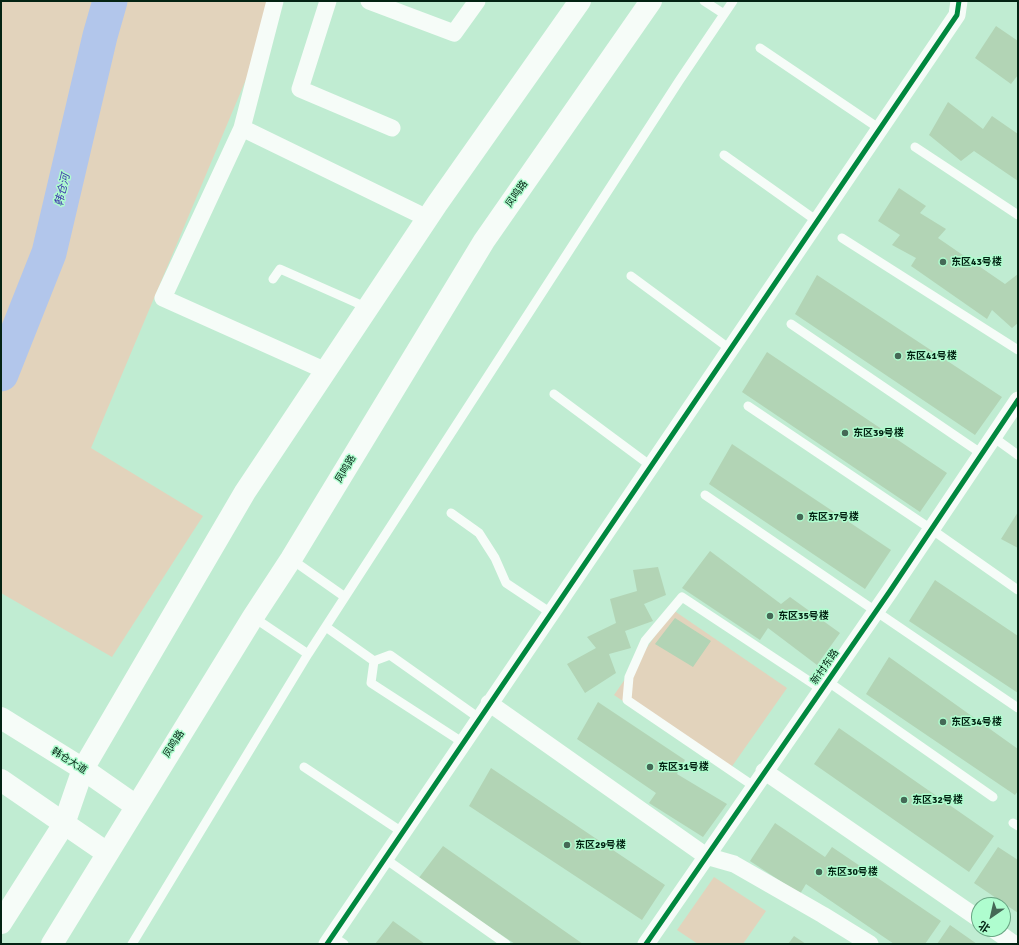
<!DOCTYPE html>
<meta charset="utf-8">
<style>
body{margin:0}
#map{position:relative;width:1019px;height:945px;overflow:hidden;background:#c0ecd2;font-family:Signika,"Noto Sans SC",sans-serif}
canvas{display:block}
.frame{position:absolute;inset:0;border:2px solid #032313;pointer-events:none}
.north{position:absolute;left:971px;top:897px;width:40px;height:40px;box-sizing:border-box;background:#affdcf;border:1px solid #6aa684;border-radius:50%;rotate:214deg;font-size:11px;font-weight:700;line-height:16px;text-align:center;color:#032313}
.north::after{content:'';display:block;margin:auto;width:14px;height:18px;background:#456956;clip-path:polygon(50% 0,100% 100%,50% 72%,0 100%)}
</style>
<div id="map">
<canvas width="1019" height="945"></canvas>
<div class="frame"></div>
<div class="north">北</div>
</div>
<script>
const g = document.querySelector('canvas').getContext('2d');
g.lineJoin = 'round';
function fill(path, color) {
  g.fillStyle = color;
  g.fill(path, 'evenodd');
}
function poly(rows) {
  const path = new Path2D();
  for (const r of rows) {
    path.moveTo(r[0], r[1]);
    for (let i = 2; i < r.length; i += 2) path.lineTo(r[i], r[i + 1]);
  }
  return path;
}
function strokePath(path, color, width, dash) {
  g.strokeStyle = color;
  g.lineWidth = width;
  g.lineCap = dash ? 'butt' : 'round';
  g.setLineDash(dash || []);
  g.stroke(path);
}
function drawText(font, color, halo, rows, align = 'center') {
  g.font = font + ' Signika,"Noto Sans SC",sans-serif';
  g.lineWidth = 3;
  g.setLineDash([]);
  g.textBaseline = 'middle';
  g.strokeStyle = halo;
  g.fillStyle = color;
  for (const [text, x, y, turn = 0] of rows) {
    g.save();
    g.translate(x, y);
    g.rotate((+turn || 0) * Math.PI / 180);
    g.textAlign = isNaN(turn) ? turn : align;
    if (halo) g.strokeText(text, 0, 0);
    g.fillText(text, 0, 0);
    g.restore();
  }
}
fill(poly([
 [1,1,279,1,91,448,203,516,112,657,1,593],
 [673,610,787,688,728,772,614,695],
 [714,877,766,911,743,944,698,944,677,930]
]), '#e2d3bc');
strokePath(poly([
 [1,374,49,253,100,36,110,1]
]), '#b2c6eb', 35);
fill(poly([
 [996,26,1018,41,1018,75,1011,84,975,58],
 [948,102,983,129,992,116,1018,134,1018,181,974,151,961,161,929,135],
 [899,188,926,206,920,213,946,229,938,238,1005,284,1018,274,1018,323,1012,328,992,310,987,319,911,266,916,258,892,245,900,235,878,221],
 [817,275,1002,397,975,435,795,314],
 [767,352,947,473,920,512,742,392],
 [732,444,891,550,865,589,709,484],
 [1018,512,1018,548,1001,539],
 [710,551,781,604,790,597,840,633,817,665,768,628,760,640,682,588],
 [658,567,666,595,644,604,653,621,625,631,631,648,609,654,616,673,585,693,567,664,596,648,587,637,616,623,610,599,637,591,633,570],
 [935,580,1018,636,1018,693,909,621],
 [675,618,711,641,693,667,655,644],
 [889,657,1018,749,1018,791,1015,795,866,694],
 [598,702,685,760,677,774,727,804,703,837,649,803,656,793,577,739],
 [839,728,994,836,969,872,814,764],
 [491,768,665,885,642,920,469,806],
 [775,823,825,857,832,847,941,921,925,944,894,944,806,884,800,894,750,861],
 [443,846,583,944,515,944,418,879],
 [998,847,1018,860,1018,913,974,883],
 [393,921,425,944,375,944],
 [950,925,977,944,937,944],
 [794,936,806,944,788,944]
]), '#b2d4b5');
strokePath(poly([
 [704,1,724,14],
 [760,48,880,129],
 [915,147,1018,215],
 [724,155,817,221],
 [842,238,1018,350],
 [631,276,730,349],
 [273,279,280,269,368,308],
 [791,324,982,454],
 [554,394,651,466],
 [748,406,931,529,1018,590],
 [993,437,1018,455],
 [705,495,1018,708],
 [451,513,479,533,495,558,506,583,551,613],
 [291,559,345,597],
 [326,627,374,661,390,655,479,718],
 [308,654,679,81,733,1],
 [374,661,371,683,462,742],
 [827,681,993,797],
 [304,767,402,832],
 [755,787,627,700,629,677,645,641,682,597,821,689],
 [1013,823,1018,826],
 [384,858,506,944],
 [332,936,344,944],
 [132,944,308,654,253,617]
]), '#f6fcf8', 9);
strokePath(poly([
 [275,1,242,128,427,218],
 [328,1,300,89,392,128],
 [369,1,454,33,477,1],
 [242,128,163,298,326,371],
 [489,703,706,856,734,864,823,915,870,944],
 [764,771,979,919],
 [993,929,1014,944],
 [327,944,957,15,959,1],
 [646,944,890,591,1018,400]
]), '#f6fcf8', 17);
strokePath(poly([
 [1,718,83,769,136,806],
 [1,780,107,853]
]), '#f6fcf8', 22);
strokePath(poly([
 [1,923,64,824,83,769,245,492,437,204,580,1],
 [52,944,253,617,291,559,484,241,651,1]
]), '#f6fcf8', 22);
strokePath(poly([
 [327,944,957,15,959,1],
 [646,944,890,591,1018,400]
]), '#00873e', 5);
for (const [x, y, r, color] of [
 [943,262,4,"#456956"],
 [898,356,4,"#456956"],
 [845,433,4,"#456956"],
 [800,517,4,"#456956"],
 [770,616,4,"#456956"],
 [943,722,4,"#456956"],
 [650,767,4,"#456956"],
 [904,800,4,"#456956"],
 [567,845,4,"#456956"],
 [819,872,4,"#456956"]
]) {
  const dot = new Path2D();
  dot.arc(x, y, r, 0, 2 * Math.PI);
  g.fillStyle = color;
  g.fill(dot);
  strokePath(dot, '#affdcf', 1.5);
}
drawText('10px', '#032313', '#affdcf', [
 ["凤鸣路",517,194,-55],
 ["凤鸣路",346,469,-59],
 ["新村东路",825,667,-55],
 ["凤鸣路",174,744,-58],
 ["韩仓大道",69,761,32]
]);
drawText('bold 10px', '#032313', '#affdcf', [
 ["东区43号楼",951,262],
 ["东区41号楼",906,356],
 ["东区39号楼",853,433],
 ["东区37号楼",808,517],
 ["东区35号楼",778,616],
 ["东区34号楼",951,722],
 ["东区31号楼",658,767],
 ["东区32号楼",912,800],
 ["东区29号楼",575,845],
 ["东区30号楼",827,872]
], 'left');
drawText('italic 11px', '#3c34ac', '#affdcf', [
 ["韩仓河",63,190,-77]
]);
</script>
